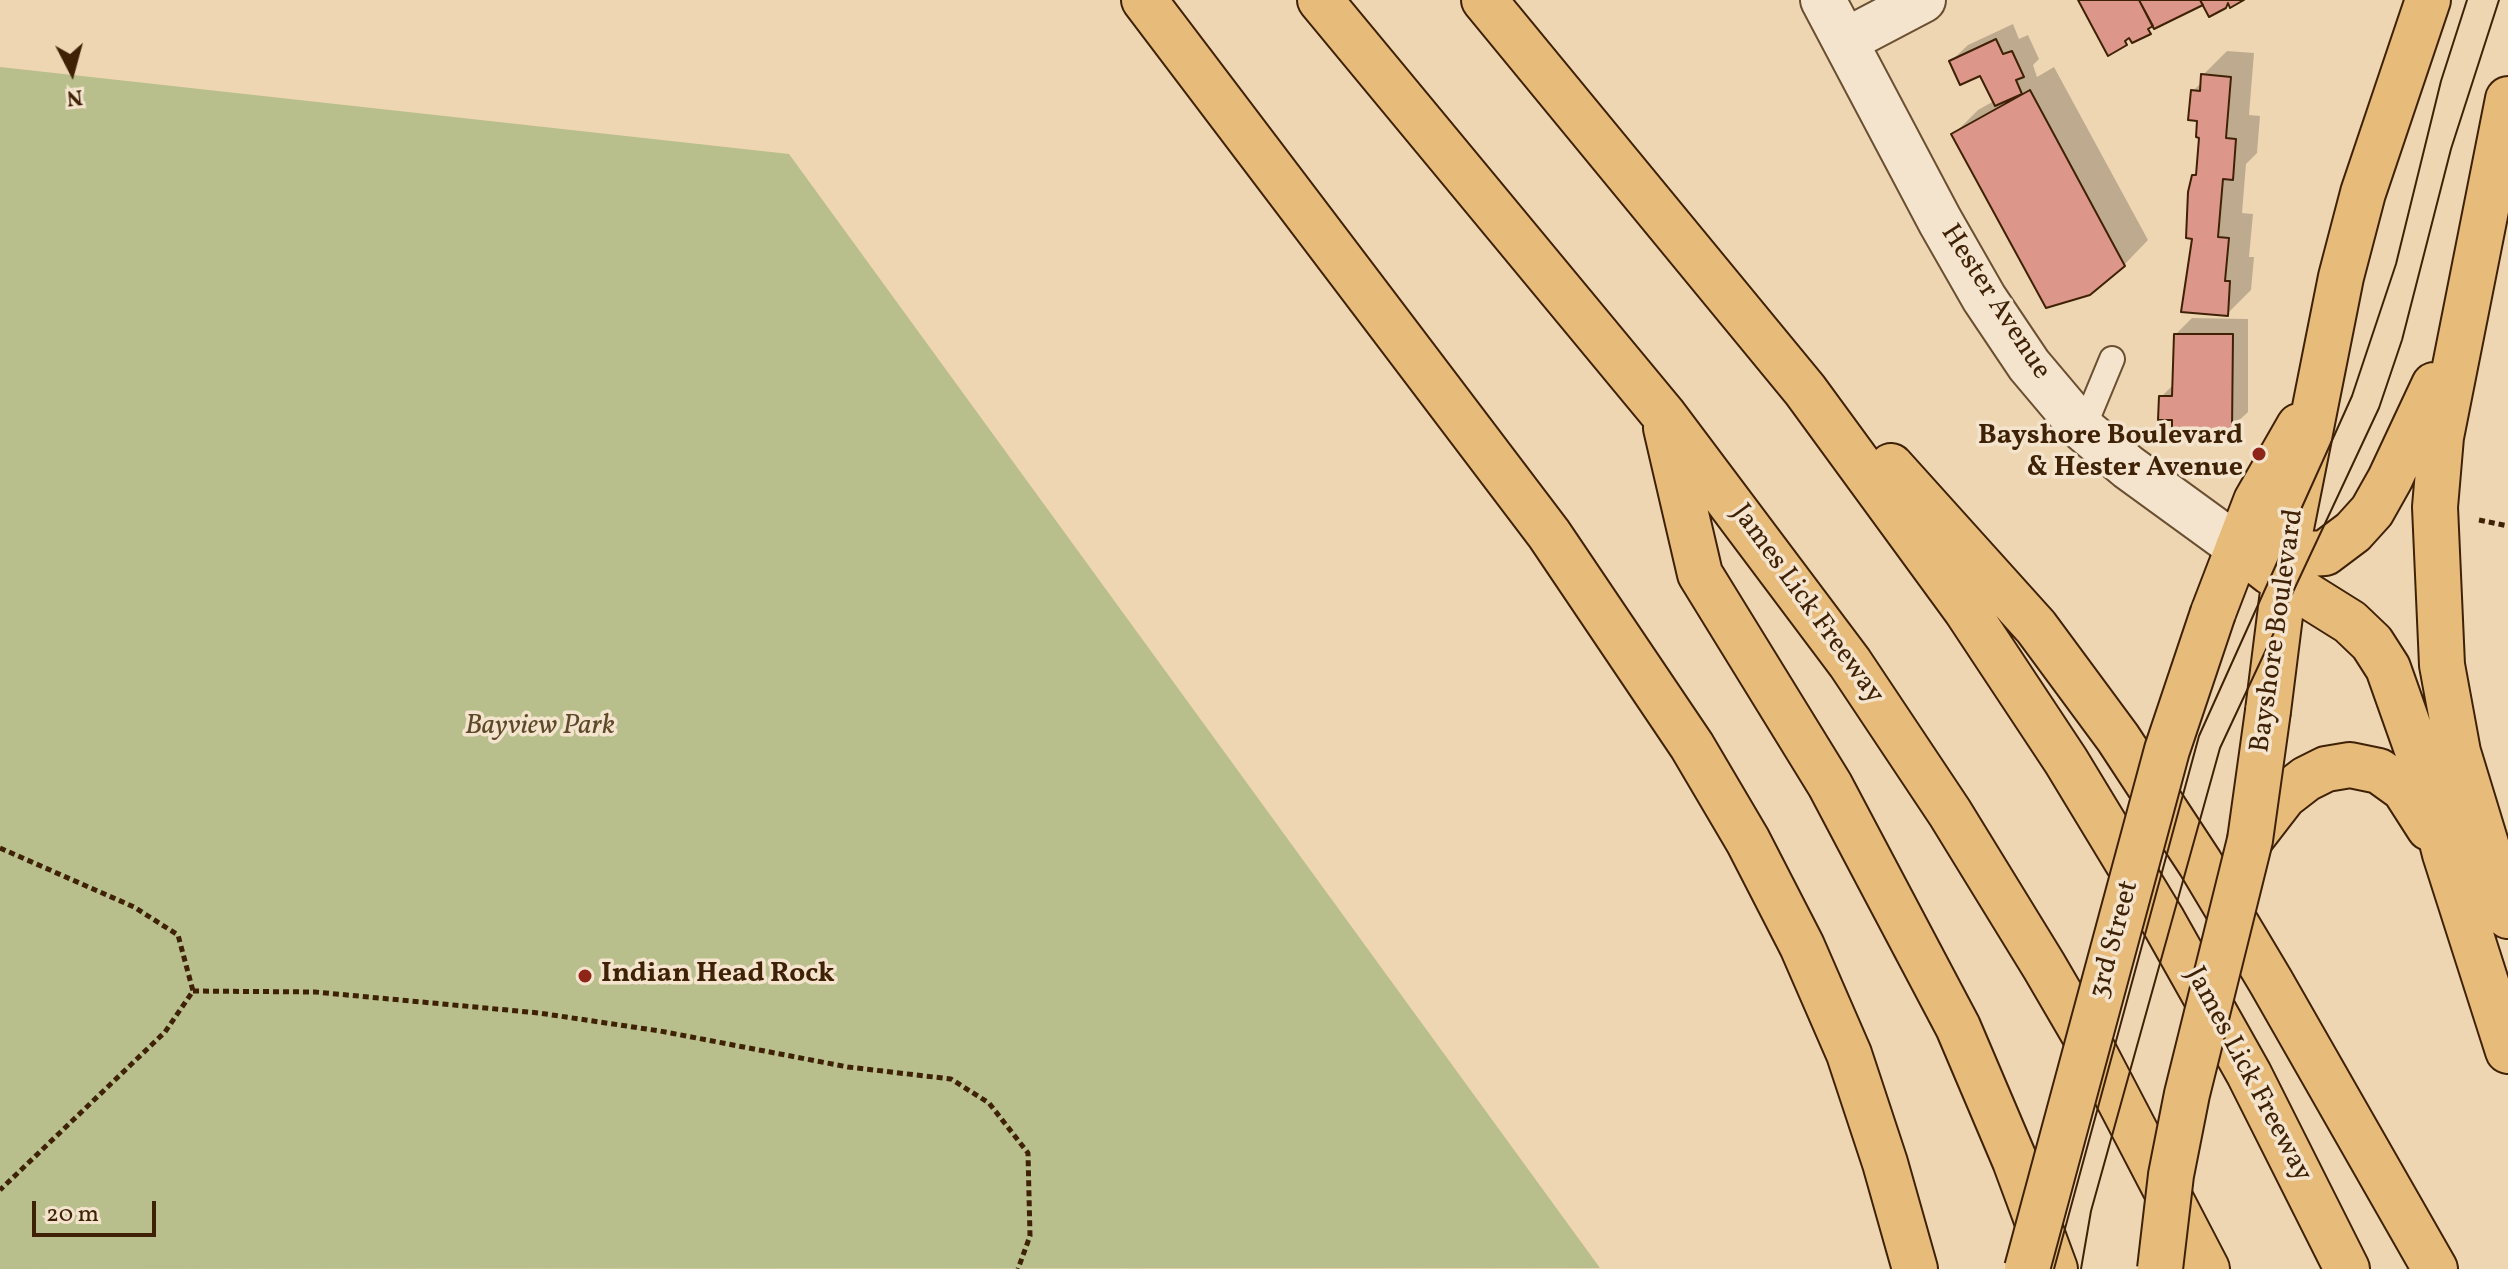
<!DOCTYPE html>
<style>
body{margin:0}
#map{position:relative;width:2508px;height:1269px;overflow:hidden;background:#eed6b3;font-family:Vollkorn,serif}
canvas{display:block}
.north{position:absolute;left:32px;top:32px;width:80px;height:80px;-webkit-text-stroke:6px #f4e4ce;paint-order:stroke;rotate:174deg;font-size:22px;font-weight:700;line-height:32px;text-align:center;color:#3f2206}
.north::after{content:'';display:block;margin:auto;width:28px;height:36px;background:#3f2206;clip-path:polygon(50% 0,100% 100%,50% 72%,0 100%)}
.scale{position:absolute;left:32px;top:1201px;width:124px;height:36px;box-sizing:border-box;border:4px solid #3f2206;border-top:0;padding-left:10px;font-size:24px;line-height:28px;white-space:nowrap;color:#3f2206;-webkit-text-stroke:6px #f4e4ce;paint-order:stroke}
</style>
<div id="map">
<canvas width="2508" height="1269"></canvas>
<div class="north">N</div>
<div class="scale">20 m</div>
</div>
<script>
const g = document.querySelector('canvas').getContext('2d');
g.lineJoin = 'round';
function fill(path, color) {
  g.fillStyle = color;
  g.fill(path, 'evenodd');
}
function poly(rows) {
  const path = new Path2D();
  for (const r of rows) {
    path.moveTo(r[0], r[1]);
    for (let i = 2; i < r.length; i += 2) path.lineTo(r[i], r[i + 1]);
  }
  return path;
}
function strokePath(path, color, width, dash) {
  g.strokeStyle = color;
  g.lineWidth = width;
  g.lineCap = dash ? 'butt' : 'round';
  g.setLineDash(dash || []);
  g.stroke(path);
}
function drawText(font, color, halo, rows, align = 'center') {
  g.font = font + ' Vollkorn,serif';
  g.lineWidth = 7;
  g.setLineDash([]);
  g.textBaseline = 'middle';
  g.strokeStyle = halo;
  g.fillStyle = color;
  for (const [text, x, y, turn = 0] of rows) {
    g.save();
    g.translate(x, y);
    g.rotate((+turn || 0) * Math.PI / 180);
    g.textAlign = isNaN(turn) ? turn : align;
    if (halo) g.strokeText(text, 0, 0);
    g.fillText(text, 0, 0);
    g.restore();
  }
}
fill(poly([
 [0,67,789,154,1600,1268,0,1269]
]), '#b8be8c');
fill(poly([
 [2013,24,2019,39,2028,35,2039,59,2033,65,2037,77,2054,67,2148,240,2124,265,1953,135,1978,110,1994,101,1981,73,1951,61,1968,45],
 [2227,51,2254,53,2249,115,2260,116,2257,153,2246,164,2242,213,2253,214,2249,257,2254,257,2251,290,2227,314,2194,237,2194,176,2199,171,2201,136,2193,91,2202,82,2203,75],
 [2192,318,2248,319,2248,412,2231,428,2174,418,2161,397,2175,383,2176,334]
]), '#0003');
const building = poly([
 [2078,0,2139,0,2153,26,2148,29,2151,34,2132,43,2129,38,2125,41,2127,45,2108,56,2078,0],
 [2139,0,2200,0,2203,5,2154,29,2139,0],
 [2200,0,2244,0,2230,8,2228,3,2226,8,2209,17,2200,0],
 [1996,39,2003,54,2012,51,2024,77,2016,80,2022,94,1995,106,1980,76,1960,85,1949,61,1996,39],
 [2201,74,2231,77,2226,138,2236,139,2233,180,2223,179,2218,237,2229,238,2225,281,2230,281,2228,316,2181,312,2192,239,2186,238,2188,192,2192,175,2196,175,2199,138,2196,137,2197,121,2188,120,2191,90,2200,91,2201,74],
 [2030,90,2125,266,2090,295,2046,308,1951,134,2030,90],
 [2174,334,2233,334,2232,430,2172,430,2172,420,2158,420,2159,396,2172,396,2174,334]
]);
fill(building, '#dd968a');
strokePath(building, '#3f2206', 2);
const lane = poly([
 [2083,429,2112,359]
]);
const street = poly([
 [1823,0,1940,221,1984,298,2029,365,2083,429,2128,467,2238,547],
 [1845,41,1923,0]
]);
const primary = poly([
 [2508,99,2441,437,2435,507,2442,665,2458,752,2508,916],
 [2238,547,2270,572,2350,622,2372,643,2388,668,2422,764,2445,854,2508,1051],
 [2262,551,2289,555,2325,553,2353,532,2372,511,2390,479,2434,385],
 [2213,613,2256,501,2299,426],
 [2268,711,2291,528,2341,277,2363,193,2428,0],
 [2250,840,2284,796,2306,779,2326,769,2350,765,2379,771,2404,789,2429,828]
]);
const highway = poly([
 [1144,0,1549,534,1692,746,1748,841,1802,946,1849,1054,1885,1163,1915,1269],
 [1320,0,1663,414,1850,663,1950,813,2044,966,2093,1050,2207,1269],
 [1484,0,1805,390,1966,610,2066,761,2163,921,2249,1074,2347,1269],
 [1666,428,1700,574,1830,785,1958,1027,2015,1161,2055,1269],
 [1891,466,2036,627,2118,738,2200,863,2271,982,2435,1269]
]);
strokePath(lane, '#6b4f31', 28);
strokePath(street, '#6b4f31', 48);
strokePath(primary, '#3f2206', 48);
strokePath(highway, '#3f2206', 48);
strokePath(poly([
 [2479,520,2508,526],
 [0,848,134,907,178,935,193,991,165,1032,0,1190],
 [193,991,315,992,539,1013,660,1031,848,1067,951,1079,989,1103,1028,1153,1030,1236,1018,1269]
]), '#3f2206', 5, [6, 4]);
strokePath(lane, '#f4e4ce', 24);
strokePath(street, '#f4e4ce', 44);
strokePath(primary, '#e7bb7a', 44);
strokePath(highway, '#e7bb7a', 44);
strokePath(poly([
 [2054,1269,2199,736,2352,396,2396,264,2441,81,2467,0],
 [2081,1269,2091,1211,2220,748,2379,408,2402,340,2451,149,2499,0]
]), '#3f2206', 2);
const primaryBridge = poly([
 [2027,1269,2167,750,2213,613],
 [2160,1269,2171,1175,2187,1094,2250,840,2268,711]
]);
strokePath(primaryBridge, '#3f2206', 48, []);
strokePath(primaryBridge, '#e7bb7a', 44);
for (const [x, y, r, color] of [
 [2259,454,8,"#8f2418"],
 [585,976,8,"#8f2418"]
]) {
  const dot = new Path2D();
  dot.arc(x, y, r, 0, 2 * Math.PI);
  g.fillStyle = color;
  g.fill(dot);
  strokePath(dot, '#f4e4ce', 3);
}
drawText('28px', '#3f2206', '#f4e4ce', [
 ["Hester Avenue",1994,303,57],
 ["James Lick Freeway",1806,605,54],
 ["Bayshore Boulevard",2279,631,-82],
 ["3rd Street",2116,940,-75],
 ["James Lick Freeway",2247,1075,62]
]);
drawText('bold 28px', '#3f2206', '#f4e4ce', [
 ["Bayshore Boulevard",2243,438],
 ["& Hester Avenue",2243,470],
 ["Indian Head Rock",601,976,"left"]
], 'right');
drawText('italic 28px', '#5d4928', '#f4e4ce', [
 ["Bayview Park",540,728]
]);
</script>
